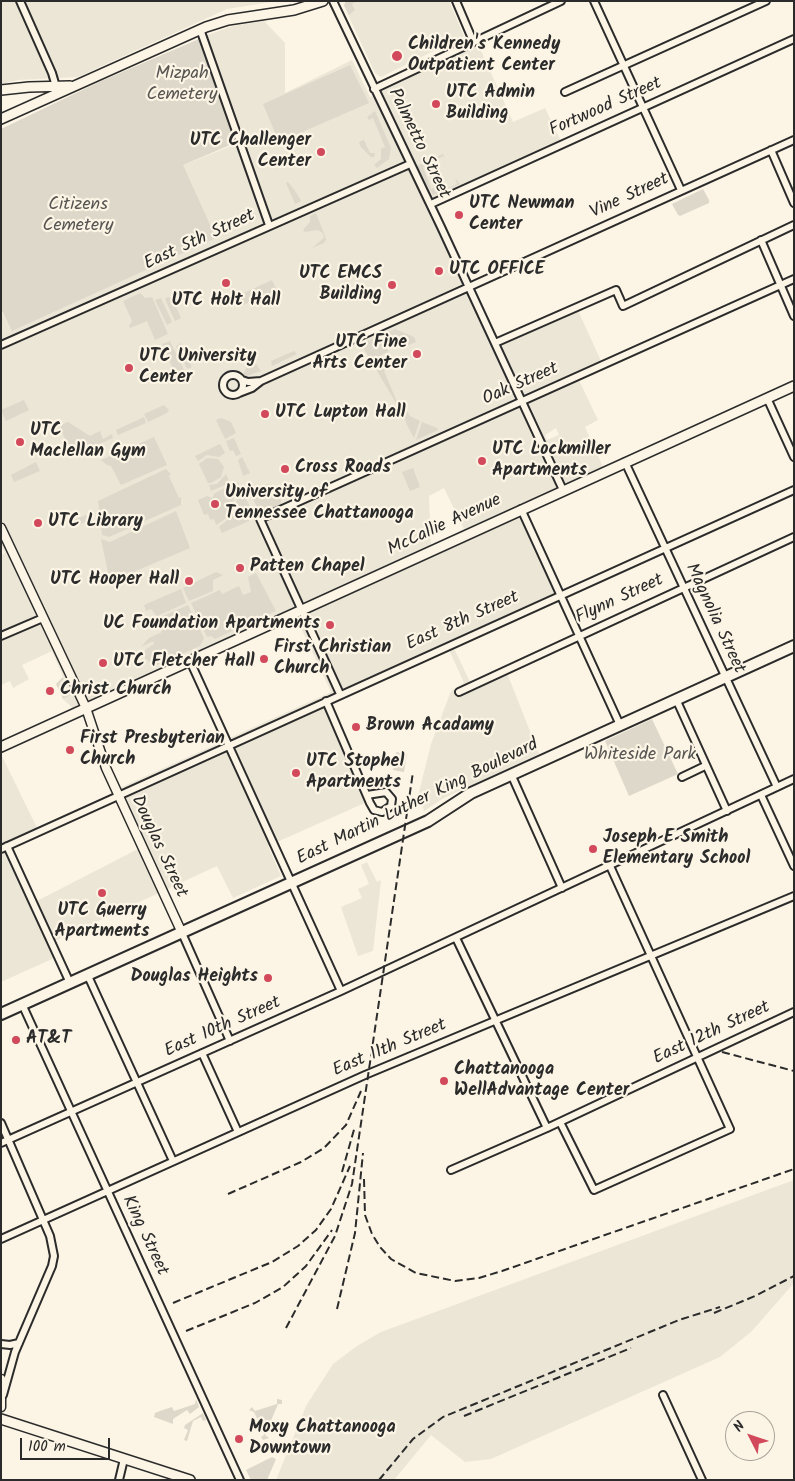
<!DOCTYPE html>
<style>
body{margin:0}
#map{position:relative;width:795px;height:1481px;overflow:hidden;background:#fcf5e5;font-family:Kalam,sans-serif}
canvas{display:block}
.frame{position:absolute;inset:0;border:2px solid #2b2b2b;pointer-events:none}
.north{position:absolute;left:725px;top:1411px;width:50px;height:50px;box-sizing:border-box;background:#fcf5e5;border:1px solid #a8a49b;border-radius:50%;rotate:311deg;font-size:14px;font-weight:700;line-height:20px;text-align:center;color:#2b2b2b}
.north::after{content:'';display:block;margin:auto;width:18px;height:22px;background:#d1495b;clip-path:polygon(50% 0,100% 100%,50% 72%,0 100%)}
.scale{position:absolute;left:20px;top:1438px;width:90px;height:22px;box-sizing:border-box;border:2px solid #2b2b2b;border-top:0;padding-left:6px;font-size:15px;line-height:18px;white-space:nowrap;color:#2b2b2b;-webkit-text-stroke:4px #fcf5e5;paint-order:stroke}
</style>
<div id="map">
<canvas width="795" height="1481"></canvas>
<div class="frame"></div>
<div class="north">N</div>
<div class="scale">100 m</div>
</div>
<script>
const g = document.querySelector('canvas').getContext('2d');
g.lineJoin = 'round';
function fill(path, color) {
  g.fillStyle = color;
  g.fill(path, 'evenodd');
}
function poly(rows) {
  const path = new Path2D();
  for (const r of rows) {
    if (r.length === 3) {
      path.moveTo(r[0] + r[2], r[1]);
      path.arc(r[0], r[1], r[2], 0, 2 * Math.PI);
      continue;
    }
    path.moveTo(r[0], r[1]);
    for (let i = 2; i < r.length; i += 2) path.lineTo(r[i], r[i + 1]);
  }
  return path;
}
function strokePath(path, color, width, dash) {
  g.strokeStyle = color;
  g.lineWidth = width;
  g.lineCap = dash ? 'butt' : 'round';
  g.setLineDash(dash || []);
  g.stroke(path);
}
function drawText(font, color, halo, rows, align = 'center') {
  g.font = font + ' Kalam,sans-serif';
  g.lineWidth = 4.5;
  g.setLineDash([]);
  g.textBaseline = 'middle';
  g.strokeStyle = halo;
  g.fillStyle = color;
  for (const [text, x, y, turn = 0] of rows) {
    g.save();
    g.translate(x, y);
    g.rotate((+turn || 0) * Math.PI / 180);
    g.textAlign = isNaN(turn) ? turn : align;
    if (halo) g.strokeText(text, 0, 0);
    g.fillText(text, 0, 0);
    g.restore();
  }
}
fill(poly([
 [1,1,278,1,227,9,78,77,18,80,1,84],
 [346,1,449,1,464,36,381,77,375,73,344,6],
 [264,21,285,43,285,93,352,60,370,97,478,44,513,122,545,108,561,141,424,204,495,347,577,308,601,361,575,372,598,420,585,427,603,467,516,506,556,594,451,642,471,684,505,668,539,754,444,798,424,811,419,792,431,744,451,691,464,683,446,643,322,700,367,802,268,846,281,876,233,898,217,866,55,941,61,955,1,982,1,754,40,834,12,848,35,902,138,849,111,792,331,692,296,617,80,715,63,699,71,695,52,651,22,665,29,679,13,688,10,681,1,685,1,555,5,553,1,545,1,311,12,330,183,165,239,143,202,37,233,26],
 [556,428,559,435,547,440,545,435],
 [444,488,464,529,431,546,429,496],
 [367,862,377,882,381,880,373,951,358,956,341,907,362,898,358,889,369,884,361,865],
 [794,1180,794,1283,752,1331,720,1357,491,1459,465,1462,431,1435,394,1480,276,1480,306,1406,333,1364,357,1346,381,1332]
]), '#ece6d7');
fill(poly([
 [346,1,357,1,352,4,355,10,349,15,344,5],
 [199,39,235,143,183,165,216,238,12,331,1,309,1,129,99,82],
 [350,65,369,103,279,142,263,104],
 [375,111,391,148,389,159,377,168,374,165,381,159,381,149,385,147,373,118,369,120,367,117],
 [364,140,370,153,375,153,374,157,371,157,360,146,359,142],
 [443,154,445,159,443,156,423,167,431,189,436,187,439,192,457,184,455,178,460,184,433,195,417,166],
 [288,182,298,195,301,201,295,204,286,183],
 [703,189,709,200,709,203,680,216,678,215,672,204],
 [316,213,326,239,324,243,312,248,324,238,323,233,318,230,305,232,303,230,310,222,310,216],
 [272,280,277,290,241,306,237,296],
 [140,293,145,298,152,297,168,334,155,340,147,321,130,328,129,326,132,321,123,301],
 [168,297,172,298,181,318,175,321,165,299],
 [161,298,172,322,167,325,155,300],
 [395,329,414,337,416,342,401,348,398,341,386,346,388,352,381,355,388,369,384,371,397,402,402,403,410,416,420,421,414,438,406,423,403,408,396,403,361,344],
 [170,341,188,378,179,382,162,344],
 [181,343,192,367,187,369,176,346],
 [294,351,297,354,272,366,271,361],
 [254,361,261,371,244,377,243,375,248,364],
 [24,400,29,410,6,421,1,410],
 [164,405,169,410,167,413,148,422,144,414],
 [144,417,146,423,118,435,116,430],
 [221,418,231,422,236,433,225,439,216,420],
 [68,422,90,436,100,431,103,439,112,434,113,438,73,456,61,430,61,425],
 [422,422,437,428,438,430,416,440],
 [154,437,167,465,121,485,111,466,107,465,101,460],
 [234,438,241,454,236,456,233,450,230,451,226,441],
 [220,444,225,453,219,457,207,455,198,461,195,456],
 [242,457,250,473,243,476,238,460],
 [207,458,218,459,224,467,221,477,211,483,208,483,199,464],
 [36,462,40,471,14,482,11,475],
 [413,468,420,487,410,491,402,472],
 [166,469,171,474,169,476,179,498,181,497,181,505,109,537,102,535,98,501],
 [226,474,230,483,211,491,209,485,217,484],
 [238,482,253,513,249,521,222,533,219,527,231,517,236,506,237,493,234,484],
 [268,484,275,486,281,500,281,506,267,513,258,510,250,492],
 [231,485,234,495,233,506,225,519,216,525,214,519,210,520,208,514,204,515,198,500,207,496,212,498,215,493],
 [176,511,190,548,110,582,101,539,110,542],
 [86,515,88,521,74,527,71,521],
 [216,572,223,575,213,580,213,591,189,601,183,588],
 [256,573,276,611,215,639,211,636,207,637,191,603,220,590,222,594,239,586,243,595,251,592,248,577],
 [181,589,186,603,157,616,151,609,146,611,144,605],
 [188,605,204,638,200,646,155,666,152,664,145,658,145,650,154,644,153,641,141,647,149,638,162,632,156,619],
 [63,677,71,695,63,699,56,684],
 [652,719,678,774,629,796,605,741],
 [396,752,407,754,404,772,393,770],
 [196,1399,199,1407,190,1414,187,1410,173,1419,173,1424,154,1417,155,1413,160,1411,172,1407,174,1411,195,1404],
 [277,1399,282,1400,282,1404,278,1404,265,1435,269,1438,263,1440,261,1437,264,1435,263,1431,254,1412,249,1410,252,1407,255,1411,277,1404],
 [203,1413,206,1420,203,1421,201,1417,193,1421,187,1441,184,1440,188,1430,184,1428,185,1425],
 [272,1457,276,1459,267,1480,251,1480,246,1470]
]), '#ded8ca');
const minor = poly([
 [20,1,52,73,57,90],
 [333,1,441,227,563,490],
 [456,1,473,41],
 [594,1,681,190],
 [200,29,269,225],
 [374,89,561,1],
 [565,92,766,1],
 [771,150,794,203],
 [431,204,794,39],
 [761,240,794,316],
 [495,343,616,290,623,306,794,225],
 [1,345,410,164],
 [233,385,10],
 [242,380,248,382,261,381,794,140],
 [239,393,252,388,261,381],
 [767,398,794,457],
 [625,462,777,787],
 [521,509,620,725],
 [1,636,43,618],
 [190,661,341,991],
 [459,692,794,537],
 [340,694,260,519,794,279],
 [676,699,727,811],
 [326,701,370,803,374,810,382,812,391,806,392,799,386,792,367,795],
 [511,774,562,888],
 [682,777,705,766],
 [761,795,794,866],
 [7,846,70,983],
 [1,849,794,490],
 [182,933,230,1041],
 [456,938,547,1128],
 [88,976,173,1161],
 [22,1004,240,1480],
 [202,1053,238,1132],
 [560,1122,594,1190,730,1129,610,866],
 [1,1123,50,1236,54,1256,52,1266,15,1352,3,1395],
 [1,1143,341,991,794,779],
 [451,1170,547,1128,794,1012],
 [1,1239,365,1075,794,896],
 [1,1344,10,1345,19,1343],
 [663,1395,702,1480],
 [119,1480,124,1459]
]);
const tertiary = poly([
 [1,528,86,708,106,768,182,933],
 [1,1379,1,1407]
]);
const secondary = poly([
 [1,90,29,87,70,86],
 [1,119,206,27,228,20,294,10,323,1],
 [1,747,794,386],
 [1,1419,190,1480]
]);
const primary = poly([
 [1,1014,428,821,471,793,794,646]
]);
strokePath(minor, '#2b2b2b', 10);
strokePath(tertiary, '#2b2b2b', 11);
strokePath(secondary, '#2b2b2b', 12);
strokePath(primary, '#2b2b2b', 14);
strokePath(minor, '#fcf5e5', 6);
strokePath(tertiary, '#fcf5e5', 8);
strokePath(secondary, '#fcf5e5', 9);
strokePath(primary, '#fcf5e5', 10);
strokePath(poly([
 [722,1052,794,1071],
 [342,1172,355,1126],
 [364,1179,365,1215,372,1234,380,1247,391,1259,416,1273,455,1281,479,1278,502,1271,794,1169],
 [228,1194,301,1162,324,1148,346,1125,361,1091],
 [173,1303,272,1262,298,1246,316,1230,331,1209,350,1166],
 [337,1309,355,1233,363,1153],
 [714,1313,755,1296,794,1276],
 [286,1328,335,1236,352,1184,413,772],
 [186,1331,255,1303,283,1287,306,1266,332,1230],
 [464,1416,631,1348],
 [379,1480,413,1439,443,1417,679,1320,720,1307]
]), '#2b2b2b', 2, [8, 4]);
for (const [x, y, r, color] of [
 [397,56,6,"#d1495b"],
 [436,104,5,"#d1495b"],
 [321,152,5,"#d1495b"],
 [459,215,5,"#d1495b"],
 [439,271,5,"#d1495b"],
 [226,283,5,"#d1495b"],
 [392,285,5,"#d1495b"],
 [417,354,5,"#d1495b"],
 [129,368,5,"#d1495b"],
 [265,414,5,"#d1495b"],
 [20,442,5,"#d1495b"],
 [482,461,5,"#d1495b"],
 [285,469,5,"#d1495b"],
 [215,504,5,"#d1495b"],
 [38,523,5,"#d1495b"],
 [240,568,5,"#d1495b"],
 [189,581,5,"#d1495b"],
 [330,625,5,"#d1495b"],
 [264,659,5,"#d1495b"],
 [103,663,5,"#d1495b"],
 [50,691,5,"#d1495b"],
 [356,727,5,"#d1495b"],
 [70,750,5,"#d1495b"],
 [296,773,5,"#d1495b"],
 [593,849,5,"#d1495b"],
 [102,893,5,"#d1495b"],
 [268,978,5,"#d1495b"],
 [16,1040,5,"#d1495b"],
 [444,1081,5,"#d1495b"],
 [239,1439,5,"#d1495b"]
]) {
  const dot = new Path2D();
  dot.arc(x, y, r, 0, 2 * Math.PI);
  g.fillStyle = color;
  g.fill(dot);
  strokePath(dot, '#fcf5e5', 2);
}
drawText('bold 18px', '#2b2b2b', '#fcf5e5', [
 ["Children's Kennedy",408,46],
 ["Outpatient Center",408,67],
 ["UTC Admin",446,94],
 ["Building",446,115],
 ["UTC Challenger",311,142,"right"],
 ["Center",311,163,"right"],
 ["UTC Newman",469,205],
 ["Center",469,226],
 ["UTC OFFICE",449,271],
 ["UTC EMCS",382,275,"right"],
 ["Building",382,296,"right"],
 ["UTC Holt Hall",226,302,"center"],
 ["UTC Fine",407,344,"right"],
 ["Arts Center",407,365,"right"],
 ["UTC University",139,358],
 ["Center",139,379],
 ["UTC Lupton Hall",275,414],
 ["UTC",30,432],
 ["Maclellan Gym",30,453],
 ["UTC Lockmiller",492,451],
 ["Apartments",492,472],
 ["Cross Roads",295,469],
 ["University of",225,494],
 ["Tennessee Chattanooga",225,515],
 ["UTC Library",48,523],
 ["Patten Chapel",250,568],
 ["UTC Hooper Hall",179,581,"right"],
 ["UC Foundation Apartments",320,625,"right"],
 ["First Christian",274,649],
 ["Church",274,670],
 ["UTC Fletcher Hall",113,663],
 ["Christ Church",60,691],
 ["Brown Acadamy",366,727],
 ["First Presbyterian",80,740],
 ["Church",80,761],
 ["UTC Stophel",306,763],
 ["Apartments",306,784],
 ["Joseph E Smith",603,839],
 ["Elementary School",603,860],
 ["UTC Guerry",102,912,"center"],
 ["Apartments",102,933,"center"],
 ["Douglas Heights",258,978,"right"],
 ["AT&T",26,1040],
 ["Chattanooga",454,1071],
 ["WellAdvantage Center",454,1092],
 ["Moxy Chattanooga",249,1429],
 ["Downtown",249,1450]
], 'left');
drawText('18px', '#585653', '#fcf5e5', [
 ["Mizpah",182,75],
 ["Cemetery",182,96],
 ["Citizens",78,206],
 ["Cemetery",78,227],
 ["Whiteside Park",640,756]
]);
drawText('18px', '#2b2b2b', '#fcf5e5', [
 ["Fortwood Street",606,108,-24],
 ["Palmetto Street",418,144,64],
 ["Vine Street",630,197,-25],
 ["East 5th Street",200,241,-25],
 ["Oak Street",521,385,-24],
 ["McCallie Avenue",445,526,-25],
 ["Flynn Street",620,600,-25],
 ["Magnolia Street",714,619,65],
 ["East 8th Street",463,622,-24],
 ["East Martin Luther King Boulevard",418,803,-26],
 ["Douglas Street",158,847,65],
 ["East 10th Street",223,1028,-24],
 ["East 12th Street",712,1034,-25],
 ["East 11th Street",390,1049,-23],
 ["King Street",144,1236,65]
]);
</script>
